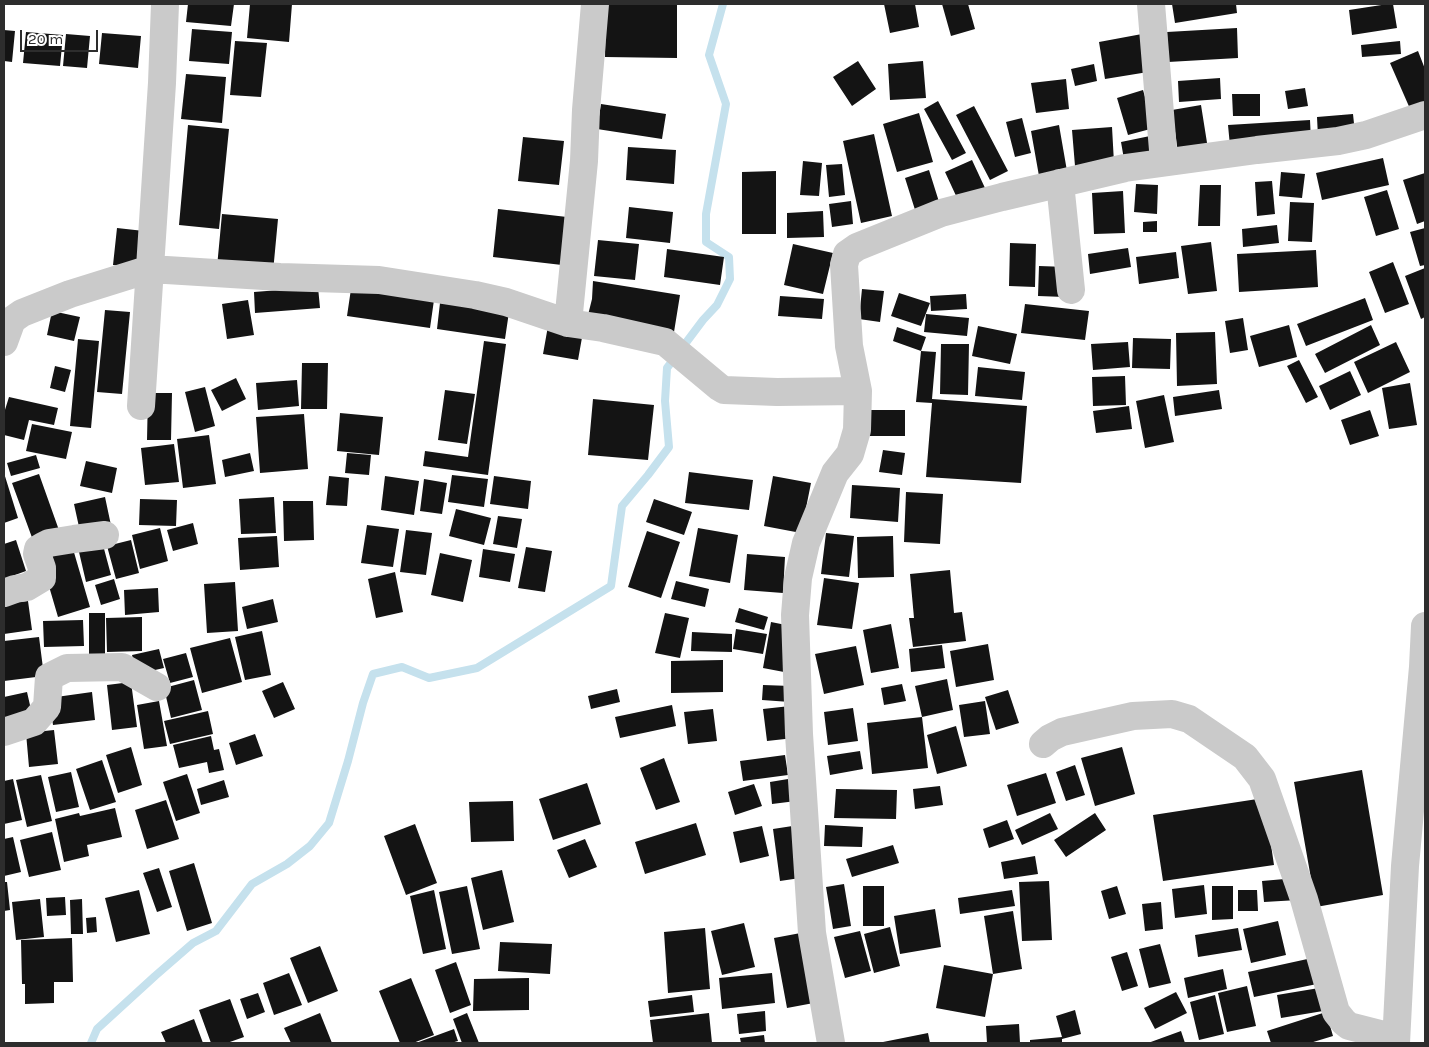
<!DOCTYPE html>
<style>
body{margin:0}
#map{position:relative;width:1429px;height:1047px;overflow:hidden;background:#fff;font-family:Karla,sans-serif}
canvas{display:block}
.frame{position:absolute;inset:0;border:5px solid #2d2d2d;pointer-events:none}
.scale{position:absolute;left:20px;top:30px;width:78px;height:22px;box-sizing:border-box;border:2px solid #2d2d2d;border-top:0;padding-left:6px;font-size:15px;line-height:18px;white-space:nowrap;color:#2d2d2d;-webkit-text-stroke:4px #fff;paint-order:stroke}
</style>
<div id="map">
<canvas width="1429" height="1047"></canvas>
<div class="frame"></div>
<div class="scale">20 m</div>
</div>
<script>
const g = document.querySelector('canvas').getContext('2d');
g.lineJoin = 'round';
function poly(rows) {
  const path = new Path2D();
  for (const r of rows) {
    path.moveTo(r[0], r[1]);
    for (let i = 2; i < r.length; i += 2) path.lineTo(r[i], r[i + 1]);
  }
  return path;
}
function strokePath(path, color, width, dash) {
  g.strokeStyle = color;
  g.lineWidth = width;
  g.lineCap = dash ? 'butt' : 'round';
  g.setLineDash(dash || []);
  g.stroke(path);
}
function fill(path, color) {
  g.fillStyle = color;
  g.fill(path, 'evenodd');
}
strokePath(poly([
 [91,1043,97,1029,155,976,193,943,216,931,252,884,287,864,310,846,329,823,348,761,363,703,373,674,402,667,429,678,477,668,611,586,622,506,648,475,669,447,665,401,667,368,703,320,717,305,730,279,729,257,706,242,706,214,726,104,709,55,723,4]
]), '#c5e1ed', 8);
fill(poly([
 [188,4,234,4,231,26,186,22],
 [250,4,292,4,289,42,247,38],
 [606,4,677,4,677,58,605,57],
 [884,4,915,4,919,27,890,33],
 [942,4,968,4,975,29,951,36],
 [1172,4,1236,4,1237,13,1175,23],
 [1388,4,1393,4,1397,28,1352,35,1349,10],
 [1237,28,1238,58,1168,62,1167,32],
 [192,29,232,32,229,64,189,61],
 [4,30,15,31,12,62,4,61],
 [26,32,63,35,60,66,23,63],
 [102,33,141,36,138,68,99,64],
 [66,34,90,36,87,68,63,66],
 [1142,34,1148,72,1105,79,1099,42],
 [235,41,267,43,261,97,230,95],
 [1400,41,1401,54,1362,57,1361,45],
 [1418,51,1425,69,1425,105,1411,111,1390,63],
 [858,61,876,89,852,106,833,77],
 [923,61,926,98,890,100,888,64],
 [1094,64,1097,81,1075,86,1071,69],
 [186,74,226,77,222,123,181,119],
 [1220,78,1221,99,1179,102,1178,81],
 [1066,79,1069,109,1036,113,1031,83],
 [1305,88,1308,106,1288,109,1285,91],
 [1143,90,1154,128,1128,135,1117,98],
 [1232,94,1260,94,1260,116,1233,116],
 [938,101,966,153,952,160,924,109],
 [601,104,666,114,662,139,597,129],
 [1201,105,1208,149,1178,153,1172,110],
 [974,106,1008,171,990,180,956,115],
 [919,113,933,162,897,172,883,124],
 [1353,114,1355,133,1318,137,1317,117],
 [1022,118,1031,153,1015,157,1006,122],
 [1310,120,1311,141,1230,146,1228,125],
 [188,125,229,129,219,229,179,225],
 [1059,125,1067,171,1039,176,1031,131],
 [1112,127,1114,163,1075,166,1072,130],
 [874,134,892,216,861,223,843,141],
 [1150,136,1155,159,1125,165,1121,142],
 [523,137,564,141,559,185,518,181],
 [628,147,676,150,674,184,626,180],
 [1383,158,1389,185,1322,200,1316,173],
 [972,160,985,188,958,200,945,172],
 [803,161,822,163,819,196,800,195],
 [842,164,845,195,829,197,826,165],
 [929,170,940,205,916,213,905,178],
 [776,171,776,234,742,234,742,172],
 [1281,172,1305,174,1302,198,1279,196],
 [1425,173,1425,221,1417,224,1403,180],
 [1272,181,1275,214,1257,216,1255,182],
 [1136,184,1158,185,1157,214,1134,212],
 [1200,185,1221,185,1220,226,1198,226],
 [1387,190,1399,229,1376,236,1364,197],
 [1123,191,1125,233,1094,234,1092,193],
 [851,201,853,224,832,227,829,204],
 [1290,202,1314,203,1312,242,1288,241],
 [629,207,673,212,670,243,626,238],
 [498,209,567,217,562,265,493,257],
 [823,211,824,237,787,238,787,213],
 [222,214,278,219,273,272,217,267],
 [1157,221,1157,232,1143,232,1143,222],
 [1277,225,1279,243,1243,247,1242,229],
 [117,228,144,231,140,268,113,265],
 [1425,228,1425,265,1420,266,1410,232],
 [598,240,639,244,635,280,594,276],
 [1211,242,1217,291,1188,294,1181,246],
 [1010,243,1036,244,1035,287,1009,286],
 [793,244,833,253,823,294,784,285],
 [1128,248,1131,267,1090,274,1088,254],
 [667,249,724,257,720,285,664,277],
 [1316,250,1318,287,1239,292,1237,254],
 [1176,252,1179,278,1139,284,1136,257],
 [1393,262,1409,304,1385,313,1369,272],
 [1039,266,1067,267,1065,297,1038,296],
 [1425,268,1425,317,1421,319,1405,276],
 [593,281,680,295,674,332,587,319,592,299],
 [318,287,320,308,255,313,254,292],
 [351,289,434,300,430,328,347,316],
 [862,289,884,291,880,322,859,319],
 [899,293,930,303,921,326,891,316],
 [966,294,967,309,931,311,930,296],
 [780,296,824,299,822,319,778,316],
 [1365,298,1373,320,1306,346,1297,324],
 [248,300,254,335,227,339,222,304],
 [440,303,509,312,505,339,437,329],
 [1025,304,1089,311,1085,340,1021,333],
 [105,310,130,312,122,394,97,392],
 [52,311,80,317,74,341,47,335],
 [926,314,969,318,967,336,924,332],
 [1243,318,1248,350,1230,353,1225,321],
 [1289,325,1297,357,1259,367,1250,336],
 [1371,325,1380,345,1325,373,1315,354],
 [548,326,583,332,578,360,543,354],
 [978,326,1017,334,1010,364,972,356],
 [897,327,926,337,921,351,936,352,932,399,1027,406,1021,483,926,477,932,403,916,402,921,351,893,341],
 [1215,332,1217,384,1177,386,1176,333],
 [1133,338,1171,339,1170,369,1132,368],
 [78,339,99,341,91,428,70,426],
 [484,341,506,344,488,475,423,466,425,451,468,457],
 [1128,342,1130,367,1093,370,1091,344],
 [1396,342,1410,372,1368,393,1354,362],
 [941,344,969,344,968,395,940,394],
 [1299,360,1318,397,1306,403,1287,366],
 [302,363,328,363,327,409,301,409],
 [55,366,71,370,65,392,50,388],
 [978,367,1025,372,1022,400,975,396],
 [1350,371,1361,395,1330,410,1319,386],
 [1125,376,1126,405,1093,406,1092,377],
 [236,378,246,399,222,411,211,390],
 [297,380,299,406,258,410,256,383],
 [1410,383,1417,425,1389,429,1382,388],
 [205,387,215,426,195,432,185,392],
 [445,390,475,394,467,444,438,440],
 [1219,390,1222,409,1175,416,1173,397],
 [148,393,172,393,171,440,147,440],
 [1164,395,1174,442,1145,448,1136,401],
 [9,397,58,408,54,425,29,420,24,440,4,435,4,413],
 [593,399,654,405,648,460,588,455],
 [1129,406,1132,429,1096,433,1093,411],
 [862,410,905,410,905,436,862,436],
 [1370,410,1379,436,1350,445,1341,420],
 [340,413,383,417,379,455,337,451],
 [304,414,308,469,260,473,256,417],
 [32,424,72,432,66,459,26,451],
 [209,435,216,484,183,488,177,439],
 [174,444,179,482,145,485,141,448],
 [883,450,905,453,902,475,879,472],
 [250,453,254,471,225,477,222,460],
 [347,453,371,455,369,475,345,473],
 [36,455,40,468,11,476,7,463],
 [86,461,117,468,112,493,80,486],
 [689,472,753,480,749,510,685,503],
 [4,473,18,518,4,523],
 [39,474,60,533,34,543,12,483],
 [452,475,488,479,484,507,448,502],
 [329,476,349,478,347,506,326,505],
 [385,476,419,481,414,515,381,510],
 [494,476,531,481,528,509,490,504],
 [773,476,811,483,801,533,764,526],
 [424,479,447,483,442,514,420,511],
 [852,485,900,488,898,522,850,518],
 [906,492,943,494,940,544,904,542],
 [105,497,112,530,81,536,74,504],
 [274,497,276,533,241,534,239,499],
 [140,499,177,500,176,526,139,525],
 [654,499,692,512,684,535,646,522],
 [283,501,313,501,314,540,284,541],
 [456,509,491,518,484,545,449,536],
 [498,516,522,519,517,548,493,544],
 [193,523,198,544,173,551,167,530],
 [367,525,399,529,393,567,361,563],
 [160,528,168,561,140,569,132,535],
 [698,528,738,535,730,583,689,576],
 [406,530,432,533,426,575,400,572],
 [647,531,680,542,661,598,628,587],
 [826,533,854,536,849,577,821,574],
 [277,536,279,567,240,570,238,538],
 [893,536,894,577,858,578,857,537],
 [16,540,26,571,4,579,4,544],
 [131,540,139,573,116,579,107,546],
 [103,545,111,575,86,582,79,552],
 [526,547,552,551,545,592,518,588],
 [73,549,90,607,58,617,41,559],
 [483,549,515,554,510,582,479,577],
 [440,553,472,560,463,602,431,595],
 [747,554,785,557,783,593,744,590],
 [950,570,954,613,962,612,966,641,913,647,909,618,914,618,910,574],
 [395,572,403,612,376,618,368,579],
 [824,578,859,583,852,629,817,625],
 [114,579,120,599,101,605,95,585],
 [676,581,709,589,705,607,671,599],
 [235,582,238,631,207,633,204,584],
 [158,588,159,612,125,615,124,590],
 [273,599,278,622,247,629,242,607],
 [28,601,32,630,4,634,4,604],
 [739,608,768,617,764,630,735,622],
 [89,613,105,613,105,658,89,658],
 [665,613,689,618,680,658,655,653],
 [142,617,142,651,107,652,106,618],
 [83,620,84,646,44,647,43,621],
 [771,622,791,626,784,672,763,668],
 [891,624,899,668,871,673,863,630],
 [736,629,767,634,763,654,733,649],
 [262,631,271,675,245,680,235,637],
 [692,632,732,634,732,652,691,651],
 [39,637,44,676,4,681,4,641],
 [230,638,242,682,202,693,190,648],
 [988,644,994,680,956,687,950,651],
 [942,645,945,668,911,672,909,649],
 [856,646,864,685,824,694,815,654],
 [159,649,164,668,137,674,132,655],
 [186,653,193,677,170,683,163,659],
 [723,660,723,692,671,693,671,661],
 [947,679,953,710,922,717,915,686],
 [194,680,202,710,171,718,164,688],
 [131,682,137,727,112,730,107,685],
 [283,682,295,709,274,718,262,691],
 [902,684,906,701,884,705,881,688],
 [763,685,791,686,790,702,762,700],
 [617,689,620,702,591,709,588,696],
 [1008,690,1019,723,996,730,985,697],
 [27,692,32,714,4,721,4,697],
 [92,692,95,720,53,725,49,698],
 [159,701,167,746,144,749,137,705],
 [985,701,990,734,964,737,959,705],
 [672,705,676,726,620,738,615,717],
 [790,706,794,738,767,741,763,709],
 [853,708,858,741,828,745,824,712],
 [713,709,717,741,688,744,684,712],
 [208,711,213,734,170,744,164,721],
 [922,717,928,768,872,774,867,723],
 [956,726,967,766,937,774,927,735],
 [54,730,58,764,29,767,26,733],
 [255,734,263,756,236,765,229,743],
 [211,736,214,750,219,749,224,770,209,773,207,762,179,768,173,745],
 [131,747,142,785,118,793,106,755],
 [1122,747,1135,794,1095,806,1081,758],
 [860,751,863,769,830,775,827,756],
 [785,755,788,775,743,781,740,761],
 [664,758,680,802,656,810,640,768],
 [102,760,116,802,90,810,76,769],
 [1075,765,1085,795,1066,801,1056,772],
 [1362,770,1383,895,1316,907,1294,782],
 [71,772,79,807,56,812,48,777],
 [1046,773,1056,803,1017,816,1007,785],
 [187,774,200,813,176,821,163,782],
 [41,775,52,821,27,827,16,780],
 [794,778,796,801,772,804,770,782],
 [13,779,22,820,4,824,4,781],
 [224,780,229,797,201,805,197,789],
 [587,783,601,824,553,840,539,799],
 [754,784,762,806,735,815,728,792],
 [940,786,943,805,915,809,913,789],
 [836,789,897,790,896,819,834,818],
 [1264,798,1274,865,1163,881,1153,815],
 [166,800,179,839,147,849,135,810],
 [513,801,514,841,471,842,469,802],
 [115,808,122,837,87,845,89,856,64,862,55,819,79,813,80,816],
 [1050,813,1058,829,1022,845,1015,830],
 [1095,813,1106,830,1066,857,1054,840],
 [1007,820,1014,839,989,848,983,829],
 [696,823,706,855,645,874,635,842],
 [415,824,437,883,406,895,384,836],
 [799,825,807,877,780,881,773,829],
 [825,825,863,827,862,847,824,846],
 [762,826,769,856,740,863,733,832],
 [52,832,61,870,29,877,20,840],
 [13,837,21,872,4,876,4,839],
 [585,839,597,867,569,878,557,850],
 [893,845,899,863,852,877,846,859],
 [1035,856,1038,874,1004,879,1001,862],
 [194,863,212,923,187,931,169,871],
 [159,868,172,907,157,912,143,873],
 [502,870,514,922,483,930,471,878],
 [1296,878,1298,900,1264,902,1262,881],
 [1049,881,1052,940,1022,941,1019,882],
 [4,882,7,882,10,910,4,911],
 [844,884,851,926,833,929,826,887],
 [1204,885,1207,914,1175,918,1172,889],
 [467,886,480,949,452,954,439,892],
 [863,886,884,886,884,926,863,926],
 [1117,886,1126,914,1109,919,1101,891],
 [1212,886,1233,886,1233,919,1212,920],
 [139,890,150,934,116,942,105,898],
 [434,890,446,949,423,954,410,896],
 [1012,890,1015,906,960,914,958,898],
 [1238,890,1257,890,1258,911,1238,911],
 [65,897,66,915,47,916,46,898],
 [40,899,44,937,16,940,12,902],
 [82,899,83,934,71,934,70,900],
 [1161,902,1163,929,1145,931,1142,904],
 [935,909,941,947,900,954,894,916],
 [1013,911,1022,969,993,974,985,1017,936,1008,944,965,993,974,984,916],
 [96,917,97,932,87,933,86,918],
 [1278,921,1286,955,1251,963,1243,929],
 [744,923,755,967,722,975,711,931],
 [890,927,900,966,874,973,864,934],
 [705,928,710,989,668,993,664,932],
 [1238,928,1242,950,1198,957,1195,935],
 [860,931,871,971,845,978,834,937],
 [806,932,819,1002,787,1008,774,938],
 [72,938,73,982,54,982,54,1003,25,1004,25,984,22,984,21,940],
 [500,942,552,944,550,974,498,971],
 [1160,944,1171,983,1149,988,1139,949],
 [320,946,338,991,308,1003,290,958],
 [1127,952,1138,986,1122,991,1111,957],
 [1312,958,1317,984,1254,997,1248,972],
 [456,962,471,1005,450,1013,435,970],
 [1223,969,1227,989,1188,998,1184,978],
 [289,973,302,1005,274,1015,263,983],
 [772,973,775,1003,722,1009,719,978],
 [411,978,434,1035,413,1043,400,1043,379,991],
 [529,978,529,1010,473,1011,474,979],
 [1247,986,1256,1026,1227,1032,1218,993],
 [1325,987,1329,1010,1281,1018,1277,995],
 [1176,992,1187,1013,1155,1029,1144,1008],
 [258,993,265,1012,247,1019,240,999],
 [692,995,694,1012,650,1017,648,1001],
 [1215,995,1224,1034,1199,1040,1190,1002],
 [230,999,244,1037,227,1043,211,1043,199,1010],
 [1075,1010,1081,1034,1062,1039,1062,1043,1030,1043,1030,1040,1062,1037,1056,1016],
 [765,1011,766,1031,739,1034,737,1014],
 [1326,1012,1333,1036,1310,1043,1271,1043,1267,1031],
 [320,1013,332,1043,291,1043,284,1028],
 [467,1013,479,1043,462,1043,453,1019],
 [709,1013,712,1043,653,1043,650,1020],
 [194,1019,203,1043,166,1043,161,1032],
 [1019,1024,1020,1043,987,1043,986,1026],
 [454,1029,458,1041,451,1043,416,1043],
 [1181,1031,1185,1043,1148,1043],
 [928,1033,930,1043,883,1043,883,1042],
 [764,1035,765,1043,741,1043,740,1038]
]), '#141414');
strokePath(poly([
 [1151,4,1164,162],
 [1060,183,1071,290],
 [568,323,584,161,586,110,595,4],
 [4,342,12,320,22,313,70,294,150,269,280,277,379,280,475,295,506,302,568,323,603,328,665,342,719,387,724,390,777,392,858,391],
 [141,406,162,83,165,4],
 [4,593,15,589,27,587,42,578,42,568,37,554,38,549,43,546,49,543,74,539,105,535],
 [4,732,34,722,47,707,49,677,67,668,122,667,157,687],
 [1043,744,1050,738,1062,732,1133,716,1172,714,1189,719,1245,757,1262,779,1304,899,1336,1012,1344,1022,1349,1026,1396,1038],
 [831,1043,812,933,799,734,795,615,798,578,806,543,835,473,850,454,857,430,858,391,849,346,844,265,847,254,857,247,941,213,1002,197,1125,168,1257,150,1338,141,1366,135,1425,115],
 [1396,1043,1405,866,1423,667,1425,626]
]), '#cacaca', 28);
</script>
